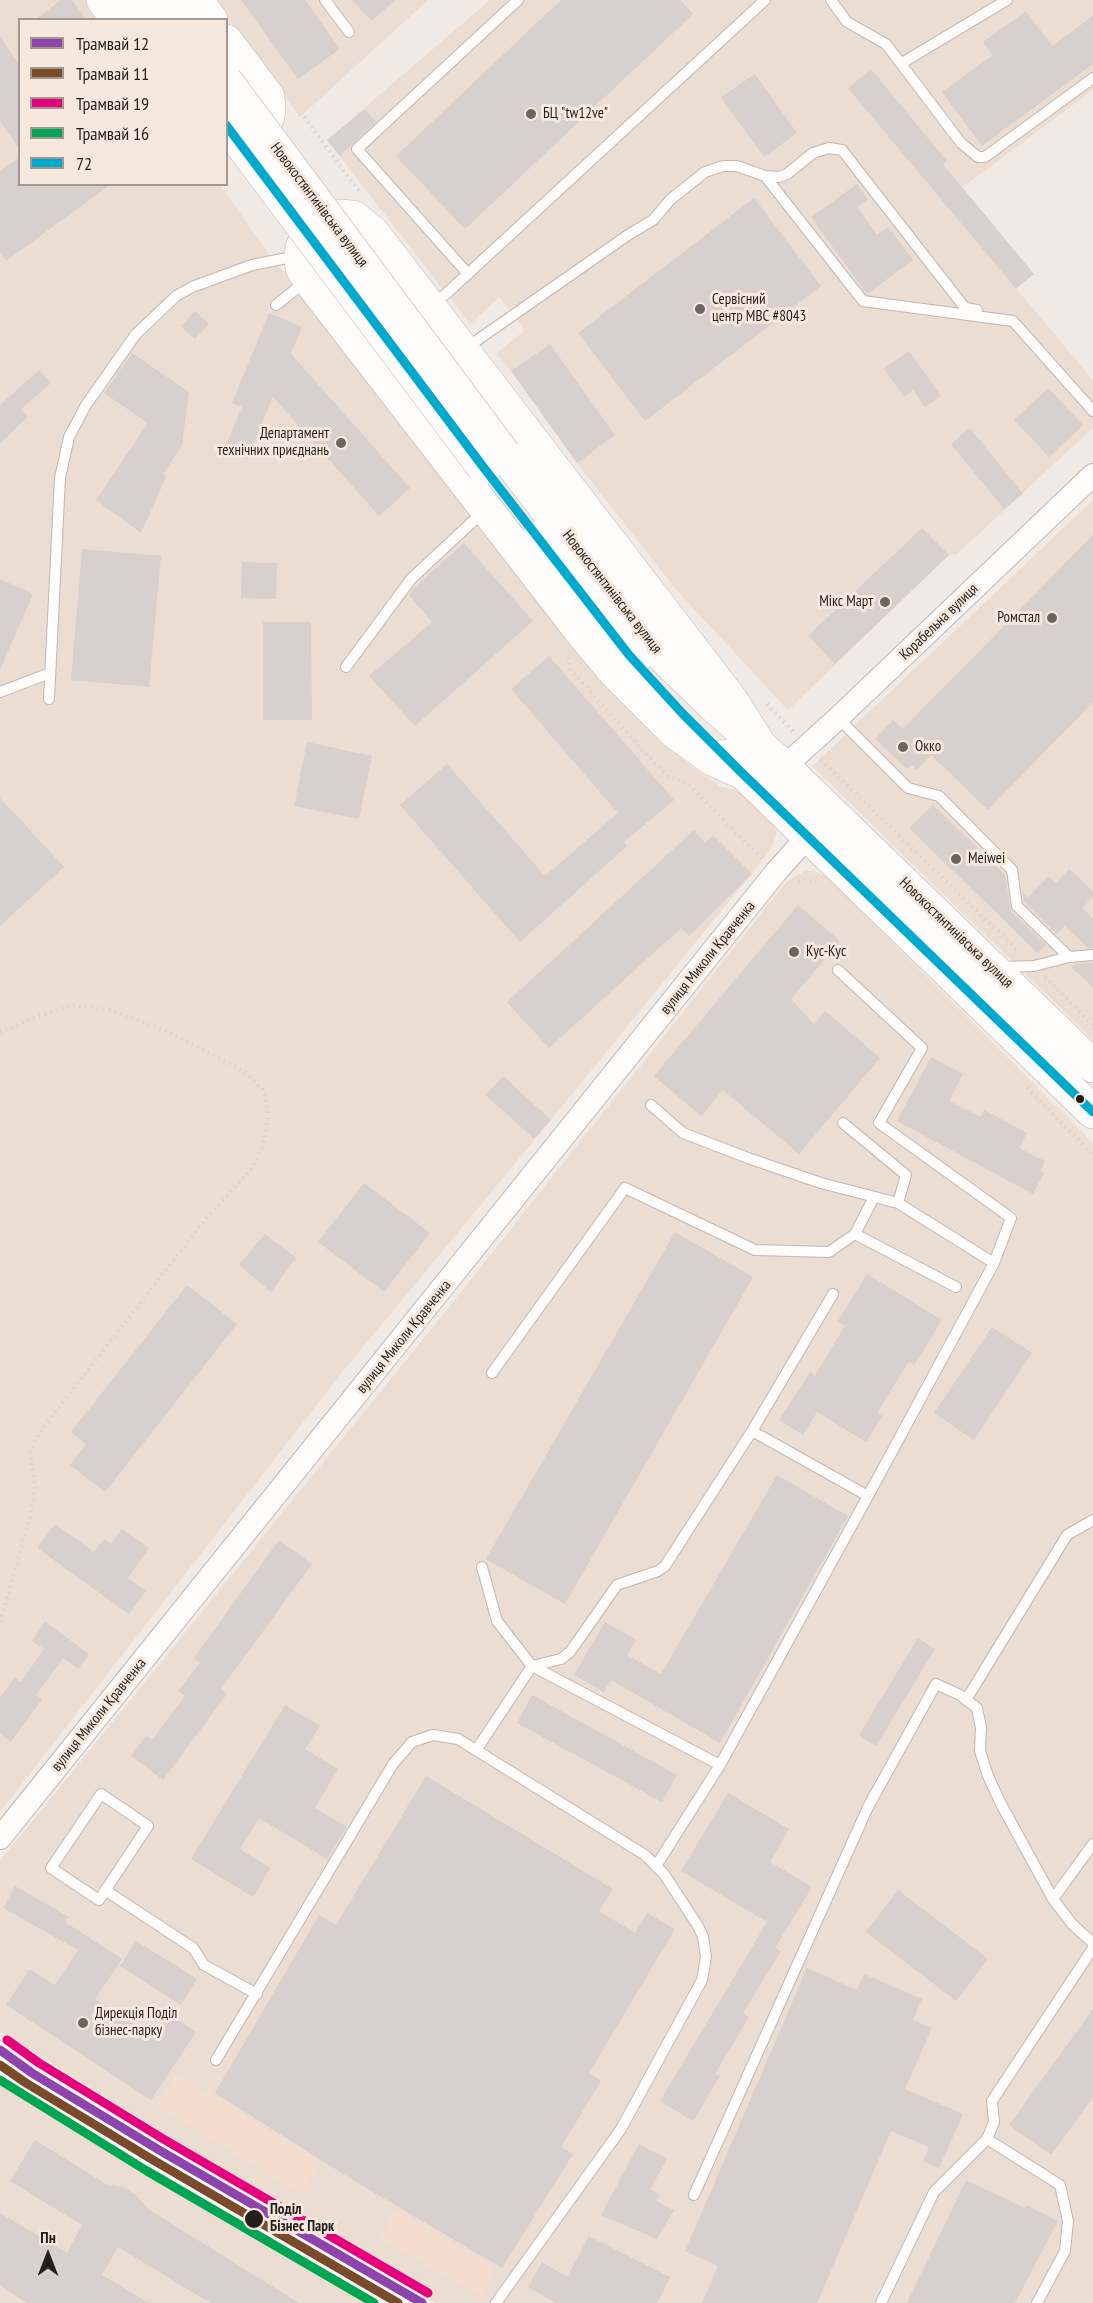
<!DOCTYPE html>
<meta charset="utf-8">
<style>
body{margin:0}
#map{position:relative;width:1093px;height:2303px;overflow:hidden;background:#f1e9e4;font-family:"PT Sans Narrow",sans-serif}
canvas{display:block}
.legend{position:absolute;left:18px;top:18px;width:210px;height:168px;box-sizing:border-box;background:#f7e8de;border:2px solid #a39890;margin:0;padding:8px 10px;list-style:none;font-size:18px;color:#241f1b}
.legend li{display:flex;align-items:center;gap:12px;height:30px}
.legend b{width:30px;border:2px solid #a39890}
.north{position:absolute;left:18px;top:2225px;width:60px;height:60px;-webkit-text-stroke:4px #f7e8de;paint-order:stroke;rotate:0deg;font-size:16px;font-weight:700;line-height:24px;text-align:center;color:#241f1b}
.north::after{content:'';display:block;margin:auto;width:21px;height:27px;background:#241f1b;clip-path:polygon(50% 0,100% 100%,50% 72%,0 100%)}
</style>
<div id="map">
<canvas width="1093" height="2303"></canvas>
<ul class="legend">
<li><b style="height:8px;background:#8e44ad"></b>Трамвай 12</li>
<li><b style="height:8px;background:#7a4b2a"></b>Трамвай 11</li>
<li><b style="height:8px;background:#e5007d"></b>Трамвай 19</li>
<li><b style="height:8px;background:#00a651"></b>Трамвай 16</li>
<li><b style="height:8px;background:#00a9ce"></b>72</li>
</ul>
<div class="north">Пн</div>
</div>
<script>
const g = document.querySelector('canvas').getContext('2d');
g.lineJoin = 'round';
function fill(path, color) {
  g.fillStyle = color;
  g.fill(path, 'evenodd');
}
function poly(rows) {
  const path = new Path2D();
  for (const r of rows) {
    path.moveTo(r[0], r[1]);
    for (let i = 2; i < r.length; i += 2) path.lineTo(r[i], r[i + 1]);
  }
  return path;
}
function strokePath(path, color, width, dash) {
  g.strokeStyle = color;
  g.lineWidth = width;
  g.lineCap = dash ? 'butt' : 'round';
  g.setLineDash(dash || []);
  g.stroke(path);
}
function drawText(font, color, halo, rows, align = 'center') {
  g.font = font + ' "PT Sans Narrow",sans-serif';
  g.lineWidth = 6;
  g.setLineDash([]);
  g.textBaseline = 'middle';
  g.strokeStyle = halo;
  g.fillStyle = color;
  for (const [text, x, y, turn = 0] of rows) {
    g.save();
    g.translate(x, y);
    g.rotate((+turn || 0) * Math.PI / 180);
    g.textAlign = isNaN(turn) ? turn : align;
    if (halo) g.strokeText(text, 0, 0);
    g.fillText(text, 0, 0);
    g.restore();
  }
}
fill(poly([
 [0,0,90,0,104,19,20,20,20,184,220,185,268,253,564,627,660,742,721,787,737,790,765,809,775,820,776,836,769,852,551,1120,344,1370,0,1812],
 [214,0,428,0,300,117],
 [490,0,1093,0,1093,90,963,187,943,164,925,180,1093,380,1093,428,957,554,949,555,788,710,679,593,577,463,511,371,496,354,525,330,499,297,470,324,327,140],
 [1093,500,1093,1040,812,766],
 [805,871,814,871,828,878,1093,1143,1093,2303,436,2303,0,2031,0,1861,450,1306,787,881],
 [0,2077,6,2081,365,2303,0,2303]
]), '#ecddd3');
fill(poly([
 [176,2074,320,2162,301,2194,157,2106],
 [396,2210,496,2268,480,2296,380,2238]
]), '#f5ddcd');
fill(poly([
 [61,0,72,0,87,20,35,20],
 [241,0,305,0,340,49,298,79],
 [352,0,395,0,372,21],
 [561,0,680,0,693,14,465,229,396,156],
 [1026,11,1052,46,1093,16,1093,64,982,146,942,92,993,55,983,42],
 [0,37,20,66,20,150,0,121],
 [871,69,947,161,943,164,1034,274,1016,289,848,88],
 [755,74,797,133,764,157,721,97],
 [365,109,376,122,340,156,327,140],
 [20,157,20,184,111,184,6,261,0,253,0,171],
 [857,184,868,199,857,207,877,235,888,227,913,260,867,294,811,217],
 [754,198,821,286,645,421,578,333],
 [195,311,209,324,195,339,181,326],
 [269,313,302,327,291,354,410,488,379,516,273,397,247,459,224,450,242,407,232,403],
 [550,344,615,435,577,463,511,371],
 [909,351,941,396,925,407,913,390,904,397,884,369],
 [132,353,189,392,182,445,164,473,166,477,141,533,96,500,148,423,104,393],
 [39,370,51,383,21,409,28,417,0,443,0,405],
 [1048,388,1083,425,1049,457,1014,420],
 [970,428,1023,494,1004,509,951,444],
 [922,528,949,555,835,664,808,636],
 [1093,535,1093,702,988,810,931,755,917,770,912,765,907,769,875,739,893,720,903,729],
 [464,543,533,621,415,726,369,676,432,622,409,595,415,587],
 [82,549,161,556,149,687,71,680],
 [242,562,277,563,276,599,241,598],
 [0,579,33,594,0,670],
 [263,622,311,622,312,720,263,720],
 [549,656,674,800,624,842,627,846,520,942,400,805,447,764,545,876,618,813,511,689],
 [307,742,372,756,359,819,294,806],
 [0,798,64,867,0,926],
 [933,805,1005,875,1011,911,1046,945,1038,953,909,828],
 [694,830,705,843,713,835,752,874,689,936,681,928,549,1048,507,1002],
 [1069,869,1093,891,1093,897,1082,908,1093,918,1093,948,1088,948,1065,926,1057,934,1024,902,1023,892,1028,897,1049,876,1056,883],
 [798,905,840,941,791,999,814,1024,825,1011,880,1058,799,1154,723,1090,701,1116,654,1076],
 [1093,963,1093,987,1071,967,1074,964],
 [931,1057,963,1074,949,1101,981,1117,984,1110,1027,1133,1019,1148,1045,1161,1041,1170,1044,1173,1033,1194,897,1121],
 [503,1076,551,1120,534,1139,486,1095],
 [364,1183,430,1233,384,1292,318,1242],
 [675,1232,753,1277,565,1604,486,1559],
 [265,1234,296,1258,271,1292,239,1265],
 [867,1274,942,1320,914,1365,909,1361,877,1413,883,1416,866,1442,817,1412,803,1435,779,1420,810,1372,815,1375,845,1326,838,1321],
 [187,1285,237,1324,105,1492,70,1465,86,1444,71,1432],
 [992,1327,1032,1353,974,1440,934,1413],
 [777,1475,848,1516,720,1743,611,1680,604,1692,574,1675,605,1622,636,1640,627,1655,661,1674],
 [55,1524,94,1552,104,1539,111,1544,122,1529,149,1548,128,1578,146,1591,129,1614,37,1548],
 [279,1540,312,1564,221,1689,227,1694,163,1780,131,1756,146,1736,152,1740,185,1696,178,1691,200,1663,194,1658],
 [45,1622,89,1654,78,1669,63,1658,36,1695,42,1699,11,1742,0,1734,0,1698,15,1677,21,1682,44,1649,32,1641],
 [918,1638,935,1649,876,1746,859,1735],
 [532,1695,677,1775,662,1802,517,1723],
 [285,1705,320,1726,305,1749,338,1769,315,1808,347,1827,327,1859,259,1818,240,1849,270,1868,253,1897,191,1859],
 [426,1776,613,1889,599,1911,635,1933,647,1913,675,1929,589,2073,601,2081,561,2147,573,2154,502,2268,356,2182,215,2093,319,1915,336,1925],
 [728,1793,789,1829,770,1862,812,1887,775,1948,781,1951,743,2013,749,2017,715,2074,720,2076,693,2121,660,2101,767,1922,681,1871],
 [15,1886,69,1917,65,1922,122,1959,95,1999,154,2037,170,2014,196,2032,151,2100,6,2005,30,1969,55,1985,78,1950,3,1908],
 [898,1890,988,1959,956,2001,866,1932],
 [136,1941,197,1979,181,2005,120,1966],
 [807,1968,857,1990,864,1974,922,1999,913,2020,932,2028,905,2089,963,2114,939,2168,923,2161,929,2147,891,2131,817,2303,702,2303,718,2266,685,2251],
 [1093,2009,1093,2097,1051,2155,1009,2125],
 [35,2140,106,2184,123,2187,136,2195,148,2209,299,2303,210,2303,118,2247,102,2275,149,2303,27,2303,0,2285,0,2213,67,2253,82,2225,10,2181],
 [639,2144,667,2159,650,2189,660,2195,656,2201,674,2210,657,2239,601,2215],
 [966,2180,1025,2208,1026,2205,1058,2221,1015,2303,907,2303],
 [589,2236,670,2277,657,2303,556,2303,528,2287,542,2262,567,2277]
]), '#d7d0cc');
const service = poly([
 [325,0,349,32],
 [831,0,847,22,886,44,961,143,978,157,985,157,1093,78],
 [902,63,1007,0],
 [765,176,779,177,787,174,813,153,829,148,842,150,965,308,977,310],
 [468,274,357,149,518,0],
 [276,305,306,281],
 [432,305,447,293,765,0],
 [466,348,628,235,653,220,671,199,705,172,723,166,737,166,765,176,863,301,1013,321,1093,411],
 [346,667,411,579,485,510],
 [0,692,50,673],
 [49,699,60,478,69,437,86,405,136,334,176,296,192,287,252,265,297,256],
 [838,718,908,788,939,796,1012,870,1017,906,1069,957,1093,955],
 [1001,967,1034,966,1069,957],
 [651,1105,683,1133,748,1158,821,1183,898,1203,994,1263],
 [843,1123,906,1175,898,1203],
 [855,1234,956,1287],
 [492,1373,625,1188,755,1250,829,1252,855,1234,874,1197],
 [752,1431,868,1496],
 [482,1567,497,1621,532,1666,720,1765],
 [966,1700,1067,1535,1093,1520],
 [477,1749,532,1666,561,1659,570,1652,617,1585,658,1571,665,1566,752,1431,833,1294],
 [101,1794,148,1826,99,1900,51,1868,101,1794],
 [656,1866,720,1765,868,1496,994,1263,1011,1218,879,1123,922,1048,838,970],
 [105,1890,193,1948,204,1965,257,1994],
 [1053,1899,1093,1844],
 [216,2060,393,1764,412,1742,433,1735,458,1739,645,1855,664,1874,698,1926,703,1937,706,1957,702,1980,621,2129,496,2303],
 [987,2139,1060,2185,1068,2221,1065,2251,1037,2303],
 [694,2195,868,1807,936,1684,960,1695,977,1708,981,1728,980,1751,988,1776,1001,1804,1053,1899,1072,1924,1093,1943],
 [881,2303,934,2192,987,2139,994,2122,992,2101,1093,1948]
]);
const minor = poly([
 [784,767,838,718,1093,475],
 [0,1838,776,872,808,836]
]);
const secondary = poly([
 [0,2057,28,2077,103,2122,409,2303]
]);
const primary = poly([
 [103,0,118,20],
 [133,0,148,20],
 [166,0,181,20],
 [196,0,211,20],
 [226,41,268,97,269,110,267,120,260,130,240,143],
 [504,454,649,643,714,706,784,767,1093,1066],
 [538,538,634,660],
 [726,756,1093,1112],
 [741,772,714,760,675,732,613,670,579,629,309,280,302,268,301,256,302,247,313,230,327,219,337,216,353,217,373,233,732,701,759,744]
]);
strokePath(service, '#beb8b4', 12);
strokePath(minor, '#beb8b4', 24);
strokePath(secondary, '#beb8b4', 33);
strokePath(primary, '#beb8b4', 34);
strokePath(poly([
 [304,117,359,191],
 [568,657,571,670,646,754,668,776,687,783,762,859],
 [767,704,793,731],
 [821,760,1018,951],
 [798,881,806,879,816,881],
 [1045,977,1093,1025],
 [0,1032,31,1019,72,1005,109,1010,167,1031,245,1072,264,1091,268,1114,265,1140,253,1167,209,1215,39,1433,30,1453,35,1488,30,1517,0,1622],
 [1027,1088,1093,1155]
]), '#d7d4d2', 4, [1.5, 4.5]);
strokePath(service, '#fdfcfb', 10);
strokePath(minor, '#fdfcfb', 22);
strokePath(secondary, '#fdfcfb', 32);
strokePath(primary, '#fdfcfb', 33);
const primaryBridge = poly([
 [226,81,504,454],
 [226,124,484,468]
]);
strokePath(primaryBridge, '#beb8b4', 34, []);
strokePath(primaryBridge, '#fdfcfb', 33);
strokePath(poly([
 [226,125,484,468,629,655,682,713,741,772,1093,1112]
]), '#00a9ce', 9);
strokePath(poly([
 [0,2050,32,2073,159,2150,422,2303]
]), '#8e44ad', 9);
strokePath(poly([
 [0,2065,26,2083,153,2160,398,2303]
]), '#7a4b2a', 9);
strokePath(poly([
 [7,2040,39,2063,165,2140,428,2293]
]), '#e5007d', 9);
strokePath(poly([
 [0,2080,147,2171,374,2303]
]), '#00a651', 9);
for (const [x, y, r, color] of [
 [531,114,6,"#6c6661"],
 [700,309,6,"#6c6661"],
 [341,443,6,"#6c6661"],
 [885,602,6,"#6c6661"],
 [1052,618,6,"#6c6661"],
 [903,747,6,"#6c6661"],
 [956,859,6,"#6c6661"],
 [794,952,6,"#6c6661"],
 [1080,1099,5,"#241f1b"],
 [83,2023,6,"#6c6661"],
 [254,2219,10,"#241f1b"]
]) {
  const dot = new Path2D();
  dot.arc(x, y, r, 0, 2 * Math.PI);
  g.fillStyle = color;
  g.fill(dot);
  strokePath(dot, '#f7e8de', 2);
}
drawText('15px', '#241f1b', '#f7e8de', [
 ["БЦ \"tw12ve\"",543,114],
 ["Сервісний",712,300],
 ["центр МВС #8043",712,317],
 ["Департамент",329,434,"right"],
 ["технічних приєднань",329,451,"right"],
 ["Мікс Март",873,602,"right"],
 ["Ромстал",1040,618,"right"],
 ["Окко",915,747],
 ["Meiwei",968,859],
 ["Кус-Кус",806,952],
 ["Дирекція Поділ",95,2014],
 ["бізнес-парку",95,2031]
], 'left');
drawText('15px', '#241f1b', '#f7e8de', [
 ["Новокостянтинівська вулиця",319,205,53],
 ["Новокостянтинівська вулиця",612,592,52],
 ["Корабельна вулиця",939,622,-44],
 ["Новокостянтинівська вулиця",956,933,44],
 ["вулиця Миколи Кравченка",708,958,-51],
 ["вулиця Миколи Кравченка",404,1337,-51],
 ["вулиця Миколи Кравченка",99,1715,-51]
]);
drawText('bold 15px', '#241f1b', '#f7e8de', [
 ["Поділ",270,2210],
 ["Бізнес Парк",270,2227]
], 'left');
</script>
